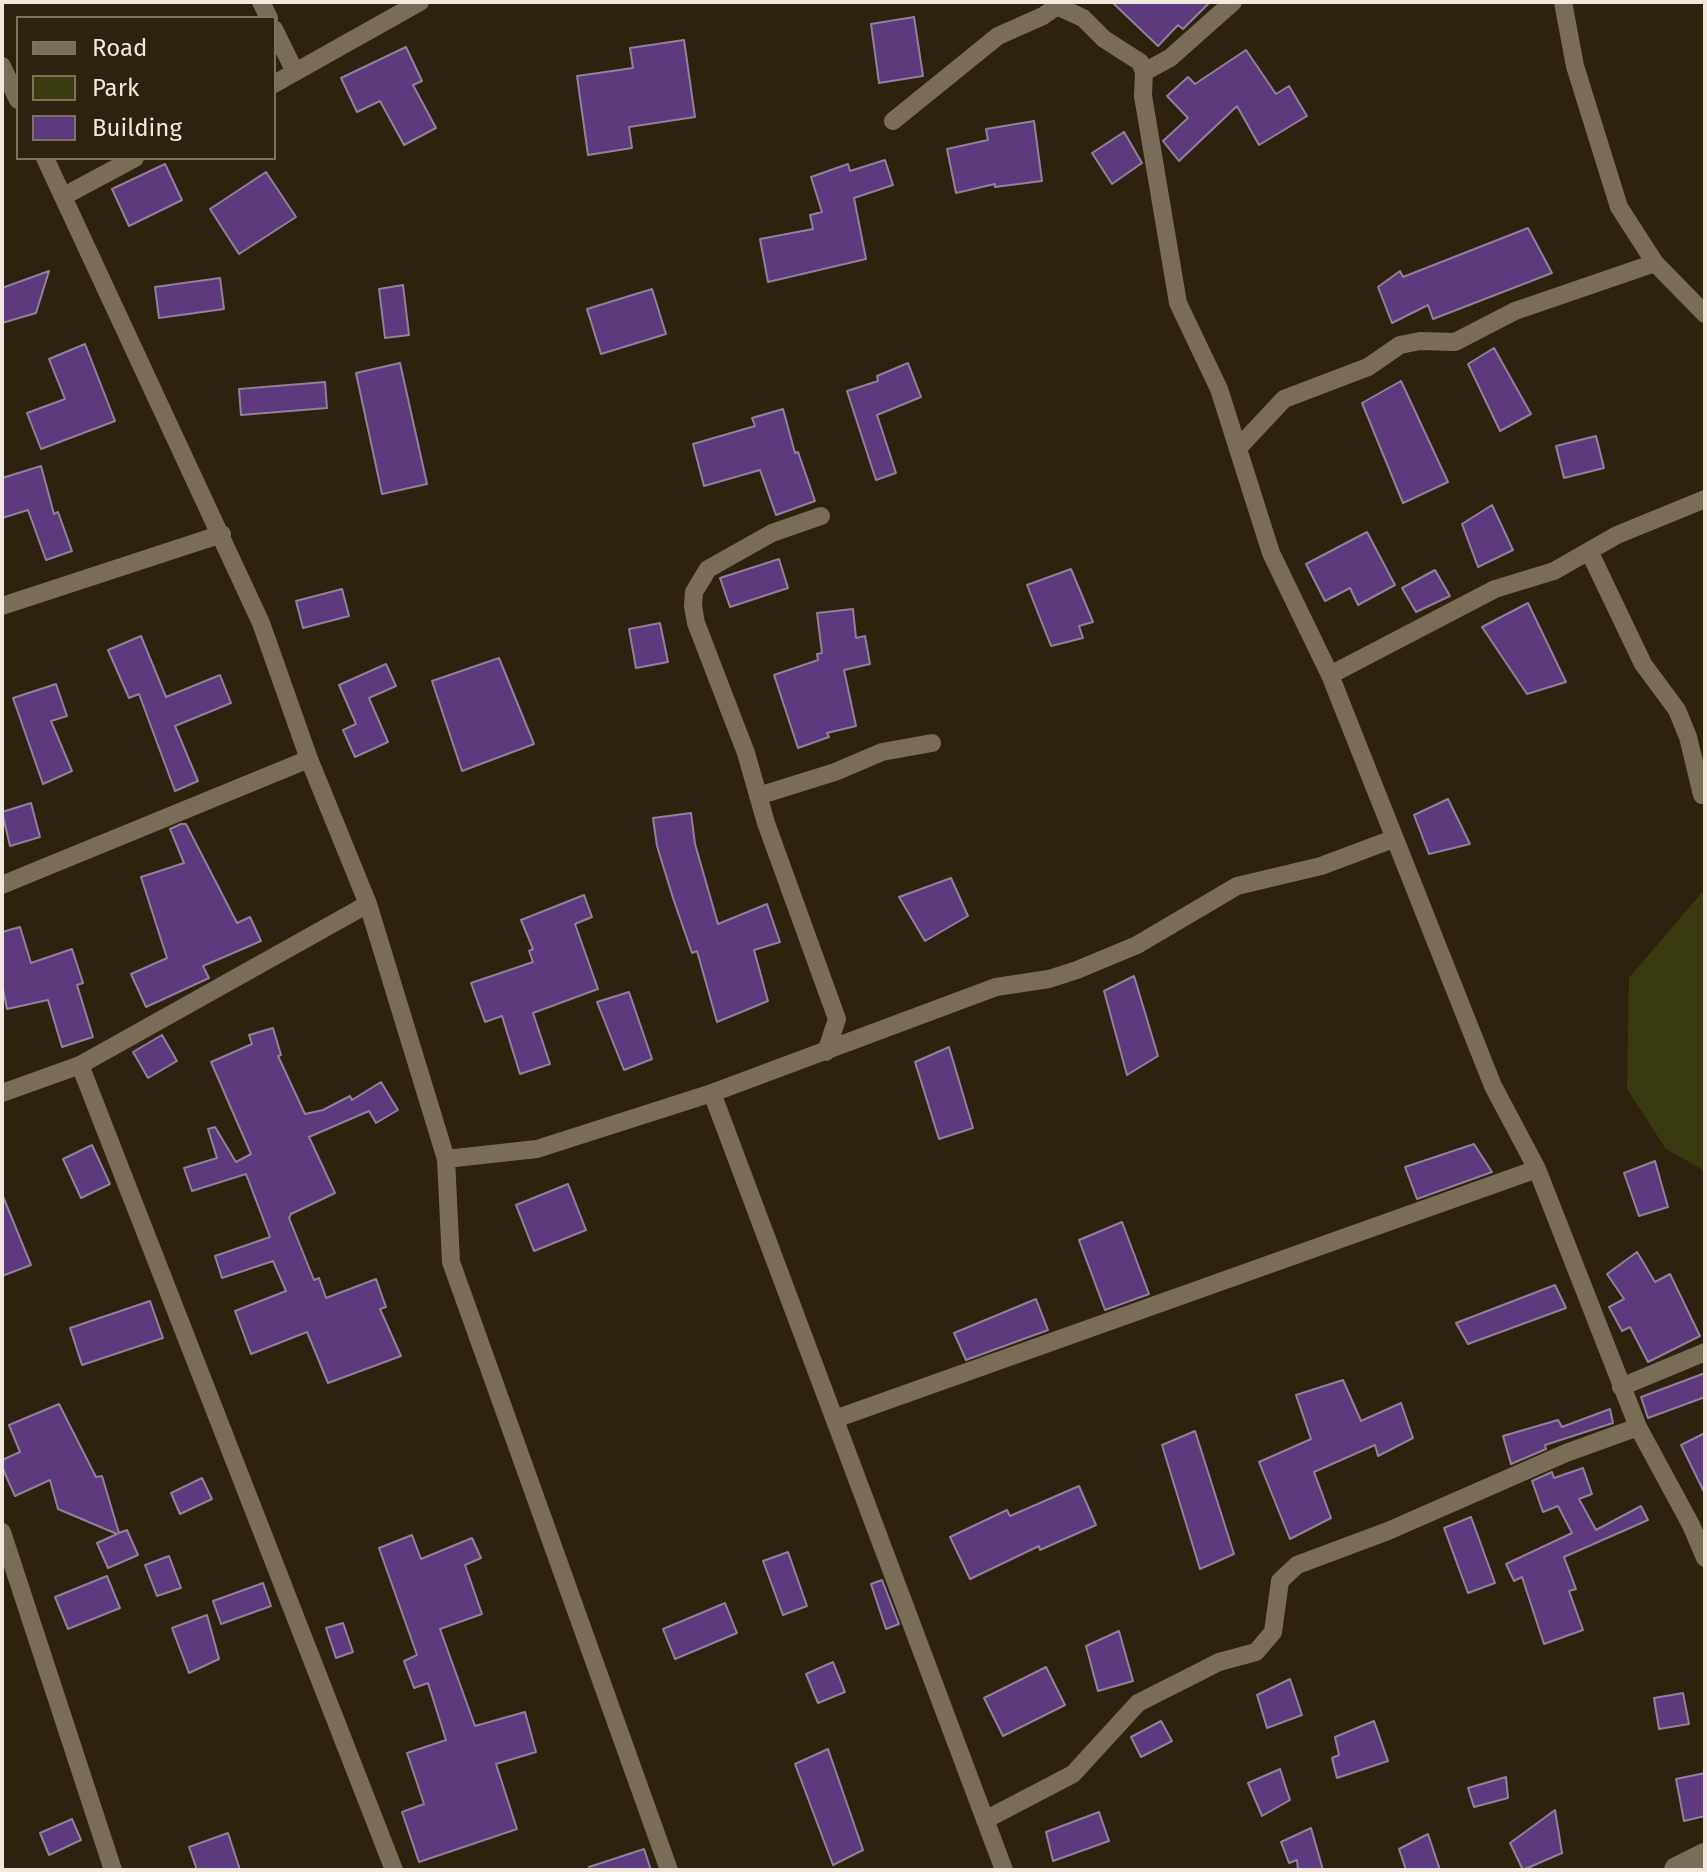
<!DOCTYPE html>
<style>
body{margin:0}
#map{position:relative;width:1707px;height:1872px;overflow:hidden;background:#2d220e;font-family:"Fira Sans",sans-serif}
canvas{display:block}
.frame{position:absolute;inset:0;border:4px solid #f1e9dd;pointer-events:none}
.legend{position:absolute;left:16px;top:16px;width:260px;height:144px;box-sizing:border-box;background:#2d220e;border:2px solid #7b7261;margin:0;padding:10px 14px;list-style:none;font-size:24px;color:#f1e9dd}
.legend li{display:flex;align-items:center;gap:16px;height:40px}
.legend b{width:40px;border:2px solid #7b7261}
</style>
<div id="map">
<canvas width="1707" height="1872"></canvas>
<div class="frame"></div>
<ul class="legend">
<li><b style="height:10px;background:#7a6d57"></b>Road</li>
<li><b style="height:22px;background:#393b0e"></b>Park</li>
<li><b style="height:22px;background:#5d397e"></b>Building</li>
</ul>
</div>
<script>
const g = document.querySelector('canvas').getContext('2d');
g.lineJoin = 'round';
function fill(path, color) {
  g.fillStyle = color;
  g.fill(path, 'evenodd');
}
function poly(rows) {
  const path = new Path2D();
  for (const r of rows) {
    path.moveTo(r[0], r[1]);
    for (let i = 2; i < r.length; i += 2) path.lineTo(r[i], r[i + 1]);
  }
  return path;
}
function strokePath(path, color, width, dash) {
  g.strokeStyle = color;
  g.lineWidth = width;
  g.lineCap = dash ? 'butt' : 'round';
  g.setLineDash(dash || []);
  g.stroke(path);
}
fill(poly([
 [1705,889,1705,1171,1666,1149,1627,1089,1629,978]
]), '#393b0e');
const building = poly([
 [1112,2,1210,2,1183,29,1178,25,1158,46,1112,2],
 [914,17,923,76,879,83,871,24,914,17],
 [684,40,695,117,629,127,632,148,588,155,577,76,633,68,630,48,684,40],
 [406,47,422,81,413,85,436,128,404,145,380,101,357,112,341,78,406,47],
 [1246,50,1276,94,1289,86,1307,116,1259,145,1237,106,1179,161,1163,141,1188,118,1167,96,1188,77,1195,84,1246,50],
 [1034,121,1042,181,995,187,995,184,956,193,947,149,988,140,986,129,1034,121],
 [1124,132,1142,163,1112,184,1092,153,1124,132],
 [885,160,893,185,854,198,866,259,768,282,760,239,813,229,810,215,822,212,811,177,848,164,850,171,885,160],
 [165,164,182,200,129,226,112,189,165,164],
 [266,172,296,217,239,254,210,209,266,172],
 [1528,228,1552,273,1433,319,1428,305,1392,323,1378,287,1400,271,1403,277,1528,228],
 [49,271,36,313,2,323,2,288,49,271],
 [220,278,224,309,159,318,155,287,220,278],
 [403,285,409,335,385,338,379,289,403,285],
 [652,289,666,334,601,354,587,309,652,289],
 [85,344,115,421,41,449,27,413,65,399,49,359,85,344],
 [1494,348,1531,414,1500,431,1468,364,1494,348],
 [400,363,427,484,382,494,356,373,400,363],
 [908,363,921,397,877,415,896,473,876,480,847,391,878,381,877,376,908,363],
 [1401,381,1448,482,1403,503,1362,403,1401,381],
 [325,382,327,408,241,415,239,389,325,382],
 [783,409,795,453,798,452,815,501,776,515,760,470,704,486,693,444,755,426,752,418,783,409],
 [1596,436,1604,468,1564,478,1556,446,1596,436],
 [41,466,54,514,58,512,72,551,46,560,28,510,2,518,2,478,41,466],
 [1492,505,1513,550,1478,567,1462,524,1492,505],
 [1367,532,1395,585,1358,605,1350,588,1325,601,1306,564,1367,532],
 [779,559,788,588,730,607,720,578,779,559],
 [1071,569,1093,622,1079,626,1083,638,1051,646,1027,585,1071,569],
 [1435,570,1450,596,1416,612,1402,588,1435,570],
 [342,589,349,616,303,628,296,601,342,589],
 [1528,603,1566,682,1527,694,1482,627,1528,603],
 [853,609,856,638,865,636,870,664,844,670,856,726,827,733,829,737,798,748,774,675,818,660,817,654,822,653,817,613,853,609],
 [660,623,668,662,636,668,629,629,660,623],
 [141,636,166,697,220,675,231,703,175,726,198,781,175,791,139,694,129,698,108,650,141,636],
 [499,658,534,744,462,771,432,681,499,658],
 [386,664,396,686,369,698,388,742,355,757,343,730,356,724,339,685,386,664],
 [56,684,67,716,51,721,72,771,43,784,13,698,56,684],
 [1448,799,1470,844,1429,854,1414,815,1448,799],
 [31,803,40,837,10,846,2,812,31,803],
 [691,813,695,844,718,924,767,904,780,942,754,950,768,1001,717,1022,697,951,692,953,673,898,657,846,653,818,691,813],
 [181,824,186,824,237,923,250,917,261,941,203,966,209,978,146,1007,131,974,167,958,141,877,184,863,170,829,181,824],
 [951,878,968,916,925,941,899,897,951,878],
 [584,895,592,917,575,924,598,989,533,1013,550,1064,520,1074,502,1016,485,1022,471,983,533,962,529,951,533,949,521,920,584,895],
 [20,927,31,963,72,949,83,983,77,985,93,1037,62,1047,48,1000,7,1009,2,984,2,932,20,927],
 [1134,976,1158,1056,1127,1075,1104,991,1134,976],
 [629,992,652,1059,624,1070,597,1002,629,992],
 [273,1028,281,1055,278,1056,305,1114,323,1110,350,1096,352,1100,381,1082,398,1110,376,1123,369,1111,309,1137,335,1193,291,1214,289,1218,314,1280,319,1278,326,1298,376,1279,386,1307,380,1309,401,1356,328,1383,307,1332,251,1354,235,1311,286,1291,273,1261,222,1278,215,1256,270,1237,246,1174,192,1191,184,1168,217,1158,208,1129,215,1127,236,1162,251,1154,211,1062,252,1044,249,1035,273,1028],
 [162,1035,177,1061,148,1078,133,1052,162,1035],
 [949,1047,973,1128,939,1139,915,1062,949,1047],
 [1474,1144,1492,1172,1417,1199,1405,1167,1474,1144],
 [92,1145,110,1184,81,1198,63,1159,92,1145],
 [1655,1161,1668,1207,1639,1216,1624,1173,1655,1161],
 [568,1184,586,1230,534,1251,516,1205,568,1184],
 [2,1194,31,1265,2,1276,2,1194],
 [1122,1222,1149,1294,1105,1310,1079,1240,1122,1222],
 [1637,1252,1655,1282,1670,1274,1700,1336,1648,1362,1630,1327,1622,1331,1609,1307,1624,1299,1607,1274,1637,1252],
 [1555,1285,1566,1308,1468,1344,1456,1323,1555,1285],
 [1036,1299,1048,1330,966,1360,954,1333,1036,1299],
 [150,1301,163,1338,82,1365,70,1328,150,1301],
 [1705,1373,1705,1397,1648,1418,1641,1397,1705,1373],
 [1343,1380,1361,1421,1401,1403,1413,1438,1378,1456,1375,1445,1314,1472,1331,1518,1290,1539,1259,1462,1311,1439,1296,1395,1343,1380],
 [59,1404,96,1477,102,1476,119,1533,127,1530,138,1555,108,1568,97,1543,117,1534,58,1509,50,1480,15,1496,2,1467,2,1460,20,1452,9,1425,59,1404],
 [1610,1409,1613,1423,1545,1445,1546,1449,1511,1464,1503,1436,1558,1420,1562,1427,1610,1409],
 [1195,1431,1234,1554,1200,1569,1162,1445,1195,1431],
 [1705,1433,1705,1494,1681,1445,1705,1433],
 [1583,1468,1592,1494,1579,1499,1596,1530,1641,1506,1648,1520,1564,1557,1576,1589,1569,1591,1583,1630,1544,1644,1522,1577,1514,1581,1506,1564,1572,1533,1558,1506,1543,1512,1532,1481,1552,1472,1554,1478,1583,1468],
 [202,1478,212,1499,180,1514,171,1493,202,1478],
 [1079,1486,1096,1525,1040,1550,1039,1546,970,1579,950,1537,1007,1510,1010,1516,1079,1486],
 [1471,1517,1495,1583,1468,1593,1444,1528,1471,1517],
 [412,1535,421,1559,472,1538,481,1558,465,1565,482,1614,440,1629,475,1726,525,1712,536,1752,496,1764,517,1829,419,1862,402,1812,424,1804,407,1753,446,1740,428,1683,414,1688,404,1661,417,1655,379,1548,412,1535],
 [788,1552,807,1606,783,1615,763,1561,788,1552],
 [169,1556,181,1588,157,1596,145,1565,169,1556],
 [107,1576,120,1608,68,1629,55,1597,107,1576],
 [882,1580,899,1624,886,1629,871,1584,882,1580],
 [263,1583,271,1606,221,1624,213,1601,263,1583],
 [725,1603,737,1633,675,1659,663,1629,725,1603],
 [207,1615,219,1659,189,1673,172,1628,207,1615],
 [343,1623,353,1652,336,1658,326,1628,343,1623],
 [1119,1631,1133,1681,1098,1691,1086,1646,1119,1631],
 [833,1662,845,1692,818,1703,806,1674,833,1662],
 [1046,1667,1065,1705,1003,1736,984,1698,1046,1667],
 [1290,1679,1302,1715,1267,1728,1257,1695,1290,1679],
 [1683,1693,1689,1724,1659,1729,1654,1698,1683,1693],
 [1161,1721,1172,1741,1141,1757,1131,1737,1161,1721],
 [1374,1721,1388,1761,1337,1778,1332,1758,1339,1755,1335,1737,1374,1721],
 [828,1749,863,1850,833,1865,795,1764,828,1749],
 [1280,1769,1290,1800,1262,1816,1248,1783,1280,1769],
 [1705,1773,1705,1816,1684,1821,1676,1779,1705,1773],
 [1506,1777,1508,1798,1474,1807,1468,1788,1506,1777],
 [1555,1810,1562,1853,1523,1870,1510,1843,1555,1810],
 [1099,1812,1109,1841,1053,1861,1046,1832,1099,1812],
 [72,1819,81,1840,49,1855,40,1833,72,1819],
 [1311,1828,1323,1870,1298,1870,1297,1860,1289,1863,1281,1842,1311,1828],
 [228,1833,240,1870,197,1870,189,1847,228,1833],
 [1428,1834,1440,1870,1406,1870,1399,1849,1428,1834],
 [644,1849,651,1870,590,1870,589,1867,644,1849]
]);
fill(building, '#5d397e');
strokePath(building, '#8d829a', 2);
strokePath(poly([
 [261,2,269,18],
 [1563,2,1575,66,1619,207,1655,263,1705,314],
 [1059,7,1083,18,1104,39,1140,62,1144,72,1143,96,1178,303,1219,389,1271,553,1330,675,1493,1086,1537,1169,1638,1427,1691,1525,1705,1558],
 [274,29,295,72],
 [2,66,18,100],
 [1144,72,1170,58,1233,2],
 [274,84,420,2],
 [893,121,998,36,1043,16,1063,2],
 [45,158,261,623,309,759,368,904,446,1159,451,1262,669,1870],
 [64,196,135,158],
 [1239,447,1284,399,1368,367,1400,345,1420,341,1455,342,1515,311,1655,263],
 [821,516,772,533,708,569,694,592,693,606,696,623,746,753,766,823,837,1019,826,1052],
 [1590,553,1643,664,1677,710,1688,737,1702,795],
 [2,606,222,534],
 [1330,675,1495,589,1554,571,1617,535,1705,499],
 [758,796,835,772,882,752,932,743],
 [2,885,309,759],
 [80,1065,394,1870],
 [2,1093,80,1065,368,904],
 [712,1093,1004,1870],
 [446,1159,537,1149,712,1093,996,987,1049,979,1077,970,1137,945,1237,886,1321,866,1393,839],
 [1621,1387,1705,1352],
 [835,1419,1537,1169],
 [2,1532,113,1870],
 [985,1820,1073,1774,1138,1703,1219,1662,1256,1652,1273,1632,1280,1581,1297,1565,1388,1531,1566,1453,1638,1427]
]), '#7a6d57', 18);
strokePath(poly([
 [1677,1870,1705,1856]
]), '#7a6d57', 26);
</script>
